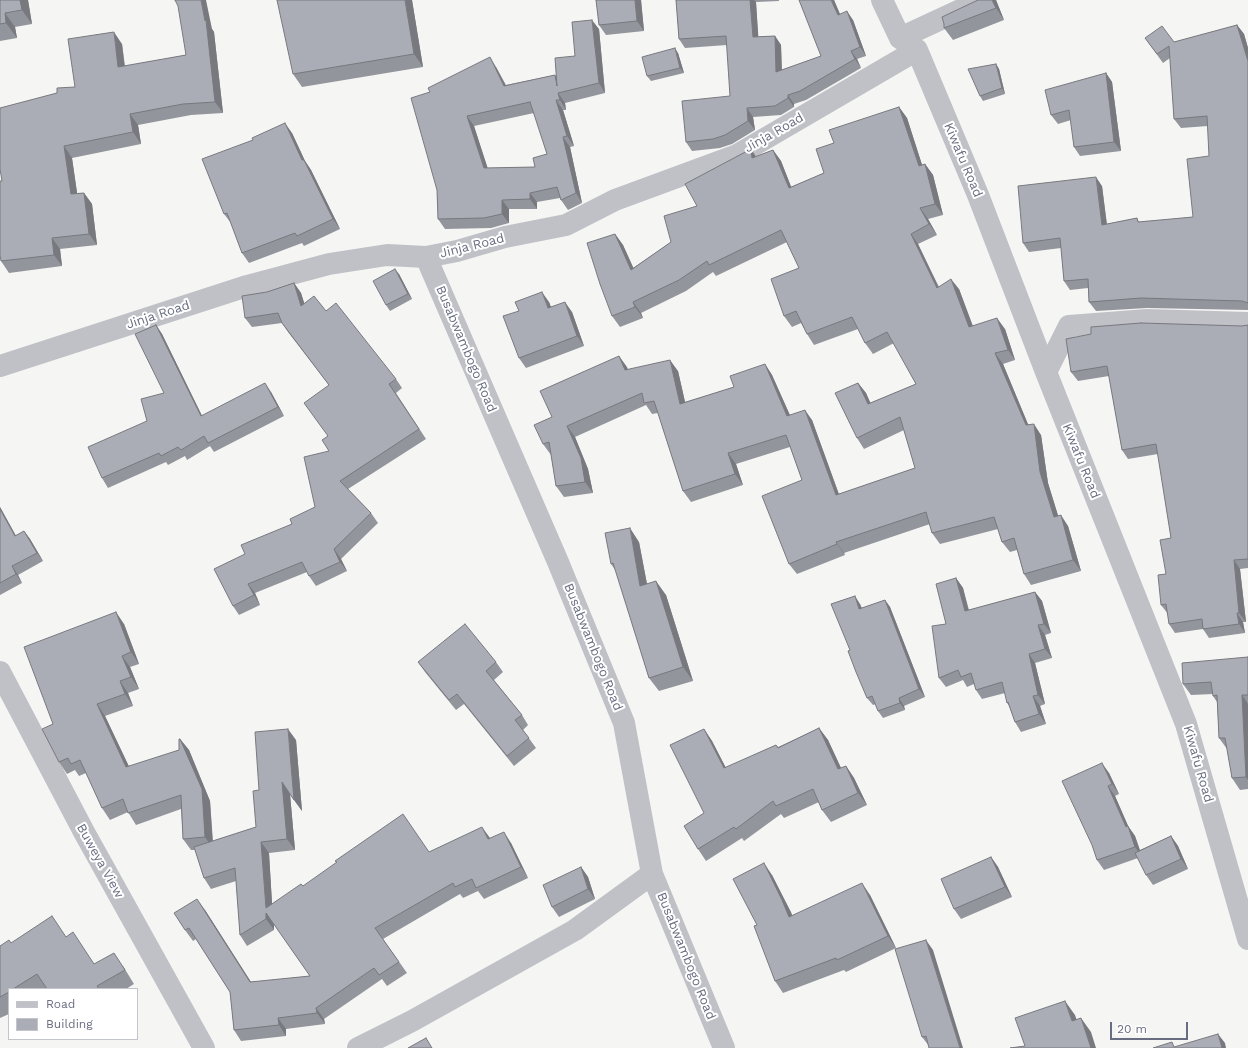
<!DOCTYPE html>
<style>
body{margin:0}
#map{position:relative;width:1248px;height:1048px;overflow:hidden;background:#f5f6f3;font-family:"Work Sans",sans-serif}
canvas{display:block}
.legend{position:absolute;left:8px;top:988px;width:130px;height:52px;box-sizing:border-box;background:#fff;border:1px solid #c3c5cd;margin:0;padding:5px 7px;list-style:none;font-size:12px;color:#686d81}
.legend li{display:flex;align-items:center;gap:8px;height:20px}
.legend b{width:20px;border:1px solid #c3c5cd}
.scale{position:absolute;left:1110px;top:1022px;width:78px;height:18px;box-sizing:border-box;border:2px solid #686d81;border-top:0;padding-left:5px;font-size:12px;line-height:14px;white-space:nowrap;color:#686d81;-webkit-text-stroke:3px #fff;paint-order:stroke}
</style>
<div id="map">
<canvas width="1248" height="1048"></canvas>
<ul class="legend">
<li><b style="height:5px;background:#c0c1c7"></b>Road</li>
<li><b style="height:11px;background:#abadb6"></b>Building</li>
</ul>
<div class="scale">20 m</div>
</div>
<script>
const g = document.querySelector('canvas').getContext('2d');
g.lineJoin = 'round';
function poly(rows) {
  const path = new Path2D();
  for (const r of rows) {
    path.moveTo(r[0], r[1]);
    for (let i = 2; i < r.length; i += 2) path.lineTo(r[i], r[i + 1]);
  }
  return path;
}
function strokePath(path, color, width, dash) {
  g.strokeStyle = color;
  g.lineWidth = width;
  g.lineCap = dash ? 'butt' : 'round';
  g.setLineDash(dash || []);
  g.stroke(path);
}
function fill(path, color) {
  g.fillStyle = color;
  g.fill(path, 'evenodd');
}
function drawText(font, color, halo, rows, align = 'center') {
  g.font = font + ' "Work Sans",sans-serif';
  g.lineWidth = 4;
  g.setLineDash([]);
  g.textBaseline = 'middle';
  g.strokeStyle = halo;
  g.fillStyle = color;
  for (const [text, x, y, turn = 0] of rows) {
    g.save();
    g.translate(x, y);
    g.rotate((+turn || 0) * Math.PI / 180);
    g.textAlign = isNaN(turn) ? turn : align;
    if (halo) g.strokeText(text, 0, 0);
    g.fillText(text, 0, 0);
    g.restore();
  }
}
strokePath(poly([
 [882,0,900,38,917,50,978,195,1046,372,1186,724,1248,939],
 [900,38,982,0],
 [426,257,558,562,624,723,652,874,724,1048],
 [0,366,247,286,329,264,387,255,426,257,457,251,505,237,566,225,615,200,737,155,917,50],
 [1046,372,1069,326,1147,320,1248,323],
 [0,672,84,832,204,1048],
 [358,1048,412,1021,575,930,652,874]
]), '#c0c1c7', 22);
fill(poly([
 [0,0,28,0,32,24,15,27,17,38,0,41],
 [412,0,423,67,302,87,293,74],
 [596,0,641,0,644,31,606,35,599,25],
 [676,0,779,0,779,1,756,2,758,37,775,36,781,45,782,70,821,56,834,0,840,14,853,20,866,56,857,59,861,68,806,100,794,104,794,107,781,115,753,117,755,130,732,144,720,148,692,151,686,142,730,96,727,45,685,48,679,39],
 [978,0,996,0,1004,20,953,40,944,28],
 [1237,25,1244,34,1248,48,1248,310,1147,308,1096,311,1089,302,1088,288,1070,290,1064,281,1061,248,1029,252,1023,243,1102,186,1107,224,1137,218,1139,222,1193,217,1209,156,1208,126,1181,128,1174,119,1170,58,1163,63,1145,38,1174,42],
 [212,29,214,32,223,113,191,115,138,125,141,144,72,158,77,193,84,193,92,204,97,245,60,249,62,266,9,273,1,261,2,181,57,93,75,87,122,44,125,66,186,55],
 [599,29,605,93,565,103,566,110,563,110,574,146,570,147,582,203,568,210,561,200,560,198,537,202,537,209,509,209,509,223,491,228,445,229,438,219,437,190,430,92,496,67,506,85,555,75,556,76],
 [534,113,547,154,535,167,487,168,474,126],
 [678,53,684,73,651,81,647,76],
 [996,64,999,69,1005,94,983,101,980,96],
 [1106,73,1112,82,1121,151,1080,156,1074,147,1071,120,1058,124,1051,115],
 [899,107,907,118,922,165,925,164,933,175,943,215,928,219,937,235,918,244,939,287,959,289,973,326,1005,329,1015,360,1003,364,1028,425,1041,435,1048,483,1058,516,1068,526,1081,571,1031,585,1024,574,1017,550,1010,552,1002,542,998,529,940,544,932,533,930,524,844,553,845,555,797,574,789,564,802,480,790,447,736,464,743,485,691,502,683,491,658,413,652,414,646,405,575,437,588,469,593,493,564,497,556,486,551,455,543,444,552,417,619,356,628,370,678,371,685,402,734,387,765,364,772,375,790,415,812,420,839,494,915,468,904,430,864,449,857,438,858,383,866,393,870,403,916,384,894,343,873,354,865,343,858,329,814,345,807,334,801,323,792,327,784,316,799,268,787,242,716,276,713,272,686,291,641,313,643,318,620,327,612,316,615,234,623,245,633,268,671,242,697,206,751,149,756,157,773,150,781,161,791,187,824,173,834,143],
 [292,133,305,161,311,170,340,229,304,246,302,243,249,263,242,253,231,223,224,214],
 [399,274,412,299,390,311,386,305],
 [294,283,301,293,304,303,326,311,396,379,402,388,396,393,426,439,348,489,371,513,378,523,341,559,347,571,316,586,309,576,307,572,255,593,260,605,239,615,233,606,245,554,292,524,315,507,329,451,327,436,329,385,288,332,282,323,252,327,245,318,267,292],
 [549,302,551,307,572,312,584,346,526,368,519,358],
 [156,325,162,334,202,416,271,392,284,416,214,452,210,446,187,460,185,456,168,465,166,462,108,488,102,478,147,421,164,393],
 [1248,325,1248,568,1240,569,1246,622,1243,622,1245,633,1209,638,1203,629,1175,633,1169,624,1168,614,1161,605,1171,538,1158,454,1128,459,1122,450,1109,376,1078,381,1071,372],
 [0,507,16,536,24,531,30,539,43,561,18,575,22,583,0,595],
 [639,542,647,584,666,595,693,681,659,691,649,678,616,571,611,564],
 [956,578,963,588,969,610,1035,592,1042,601,1051,633,1045,635,1052,658,1035,663,1045,704,1040,706,1046,724,1021,732,1015,722,1009,706,1007,703,1005,693,982,699,976,690,974,684,967,687,963,680,946,687,939,678,946,624],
 [885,600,890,607,925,697,904,706,905,710,883,718,878,711,876,704,873,705,867,698,850,650,860,604,862,608],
 [124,624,139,664,130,667,139,689,128,693,133,706,105,716,129,767,179,750,180,739,189,750,210,801,213,841,256,827,259,790,296,740,302,811,290,794,295,850,269,853,272,904,303,886,429,852,490,838,511,843,528,878,484,899,478,891,463,898,460,894,383,939,407,973,387,986,382,979,324,1019,325,1024,286,1029,286,1036,241,1041,234,1030,230,992,196,939,193,941,185,930,205,910,251,982,310,976,274,924,274,930,247,946,240,935,236,881,211,889,204,878,195,850,191,850,183,839,181,809,136,825,128,812,110,820,102,808,86,773,79,776,75,770,67,774,59,762,53,724],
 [1248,657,1248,789,1240,790,1232,778,1227,749,1219,738,1217,702,1213,696,1213,694,1191,695,1183,684],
 [418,662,496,662,503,672,494,680,522,715,528,725,523,730,536,748,514,766,464,704,456,710,425,672],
 [819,728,828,740,841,768,846,766,854,778,867,805,831,822,822,810,819,802,784,818,781,814,744,841,742,838,706,861,698,849,704,813,704,729,712,741,726,768,776,745,778,747],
 [1109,773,1119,794,1115,796,1128,826,1135,836,1140,850,1171,836,1178,846,1188,869,1153,885,1146,875,1138,858,1104,870,1097,860],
 [991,857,998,867,1012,897,961,919,954,909],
 [581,867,588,877,595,899,559,917,552,907],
 [772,875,792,916,870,895,896,948,846,972,844,970,783,993,775,981,757,925],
 [66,937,94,964,123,966,134,984,126,989,47,989,46,988,45,989,9,989,9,1011,8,1012,9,1014,0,1018,0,946,11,943],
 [933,950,929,1046,922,1037]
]), '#93959d');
fill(poly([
 [20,0,28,0,32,24,22,10],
 [201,0,206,0,212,29,214,32,223,113,215,102,205,21],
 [405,0,412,0,423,67,414,54],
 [635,0,641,0,644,31,637,21],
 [750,0,754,0,756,2,759,46,753,37],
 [831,0,834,0,844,24,838,15],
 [992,0,996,0,1004,20,996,8],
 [847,11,853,20,866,56,860,47],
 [5,13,15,27,17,38,6,23],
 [592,20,599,29,605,93,599,83],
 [1237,25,1244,34,1248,48,1248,61],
 [114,32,122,44,126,79,118,67],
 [775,36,781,45,782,81,776,72],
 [675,48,678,53,684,73,680,68],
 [851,51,857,59,861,68,855,59],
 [490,57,496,67,511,96,504,86],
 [996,64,999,69,1005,94,1002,88],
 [1106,73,1112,82,1121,151,1114,142],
 [558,93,565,103,566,110,560,100],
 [788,95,794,104,794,107,788,98],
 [556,100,563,110,574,146,567,136],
 [899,107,907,118,926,177,919,166],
 [747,108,753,117,755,130,748,121],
 [130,114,138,125,141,144,133,132],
 [467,116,474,126,491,178,484,168],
 [285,123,292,133,305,161,311,170,340,229,333,219,302,160],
 [563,137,570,147,582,203,576,193],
 [64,146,72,158,79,206,71,194],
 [751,149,758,160,752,158],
 [773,150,781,161,796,199,789,188],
 [925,164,933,175,943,215,935,204],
 [1096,177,1102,186,1108,235,1102,225],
 [84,193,92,204,97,245,89,234],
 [530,193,537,202,537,209,530,199],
 [502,200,509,209,509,223,502,214],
 [920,208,928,219,937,235,929,224],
 [615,234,623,245,639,280,631,270],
 [911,234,918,244,944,299,937,288],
 [52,238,60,249,62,266,54,255],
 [395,269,399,274,412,299,408,294],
 [951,279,959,289,977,338,969,327],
 [294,283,301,293,308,315,301,306],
 [542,292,549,302,555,318,548,308],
 [565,302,572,312,584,346,577,336],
 [633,302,641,313,643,318,635,307],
 [997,318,1005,329,1015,360,1008,350],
 [156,325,162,334,207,426,201,416],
 [995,353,1003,364,1033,436,1026,425],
 [619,356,627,367,633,381,625,370],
 [670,360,678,371,688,415,680,404],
 [765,364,772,375,795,427,787,416],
 [265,383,271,392,284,416,278,407],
 [858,383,866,393,876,415,868,404],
 [805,410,812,420,843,506,836,495],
 [1034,424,1041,435,1048,483,1062,528,1054,517,1040,472],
 [567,426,575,437,588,469,593,493,585,482],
 [728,453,736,464,743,485,735,474],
 [0,507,21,545,15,536,0,509],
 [1061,515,1068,526,1081,571,1073,560],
 [630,528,639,542,650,600,640,586],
 [24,531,30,539,43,561,37,553],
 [836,542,844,553,845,555,837,544],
 [334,549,341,559,347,571,340,562],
 [1234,560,1240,569,1246,622,1239,613],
 [12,566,18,575,22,583,16,574],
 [956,578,963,588,971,621,965,611],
 [656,581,666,595,693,681,683,667],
 [248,584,255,593,260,605,254,595],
 [1035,592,1042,601,1051,633,1044,624],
 [855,596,860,604,864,616,859,609],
 [885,600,890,607,925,697,919,689],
 [116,612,124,624,139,664,131,652],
 [1237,613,1243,622,1245,633,1239,624],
 [1038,625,1045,635,1052,658,1045,649],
 [1029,654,1035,663,1045,704,1038,695],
 [122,656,130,667,139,689,131,677],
 [120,681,128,693,133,706,125,694],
 [1242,695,1248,704,1248,780,1246,777],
 [1033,696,1040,706,1046,724,1039,714],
 [899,698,904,706,905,710,900,703],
 [97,704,105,716,135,779,126,767],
 [819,728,828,740,847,781,838,769],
 [288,729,296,740,302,811,294,800],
 [704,729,712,741,732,780,724,768],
 [180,739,189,750,210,801,213,849,205,837],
 [1102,763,1109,773,1119,794,1112,784],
 [846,766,854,778,867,805,858,793],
 [282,782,290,794,295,850,287,839],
 [1108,786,1115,796,1129,828,1128,826,1135,836,1142,857,1135,847],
 [482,827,490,838,496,850,488,839],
 [504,832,511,843,528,878,521,867],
 [1171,836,1178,846,1188,869,1181,859],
 [261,842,269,853,273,919,266,908],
 [991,857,998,867,1012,897,1005,887],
 [764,863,772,875,791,912,798,930,789,917],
 [581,867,588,877,595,899,588,889],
 [862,883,870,895,896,948,888,936],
 [197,899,205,910,258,993,250,982],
 [266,913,274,924,274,930,266,919],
 [926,940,933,950,963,1048,960,1048],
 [1065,1001,1075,1015,1082,1035,1072,1021],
 [316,1008,324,1019,325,1024,317,1013],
 [278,1018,286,1029,286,1036,279,1025],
 [1081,1018,1091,1032,1096,1048,1091,1048],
 [1218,1034,1225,1043,1226,1048,1222,1048]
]), '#78797f');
const building = poly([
 [0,0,20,0,22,10,5,13,6,23,0,24,0,0],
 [175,0,201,0,205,21,206,20,215,102,183,104,130,114,133,132,64,146,71,194,84,193,89,234,52,238,54,255,1,261,0,255,0,181,2,181,0,169,0,108,57,93,57,88,75,87,68,39,114,32,118,67,186,55,178,6,175,0],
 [277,0,405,0,414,54,293,74,277,0],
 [596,0,635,0,637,21,599,25,596,0],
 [676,0,750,0,753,37,775,36,776,72,821,56,799,0,831,0,838,15,847,11,860,47,851,51,855,59,800,91,788,95,788,98,775,106,747,108,748,121,725,135,713,139,686,142,682,101,730,96,726,36,679,39,676,0],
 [978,0,992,0,996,8,944,28,944,24,942,17,978,0],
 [592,20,599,83,558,93,560,100,556,100,567,136,563,137,576,193,561,200,557,187,530,193,530,199,502,200,502,214,484,218,438,219,437,190,411,98,430,92,428,88,490,57,504,86,555,75,557,86,555,58,575,56,572,22,592,20],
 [530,102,547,154,533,158,535,167,484,168,467,116,530,102],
 [1237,25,1248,61,1248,303,1242,301,1141,298,1089,302,1088,279,1064,281,1060,238,1023,243,1018,186,1096,177,1102,225,1137,218,1138,222,1193,217,1187,159,1209,156,1207,116,1174,119,1169,46,1157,54,1145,38,1162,26,1174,42,1237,25],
 [675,48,680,68,647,76,642,57,675,48],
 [996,64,1002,88,980,96,968,69,996,64],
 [1106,73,1114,142,1074,147,1069,110,1051,115,1045,90,1106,73],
 [899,107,919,166,925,164,935,204,920,208,929,224,911,234,937,288,951,279,969,327,997,318,1008,350,995,353,1026,425,1034,424,1040,472,1054,517,1061,515,1073,560,1024,574,1014,538,1002,542,994,517,932,533,926,512,836,542,837,544,789,564,762,496,802,480,786,435,728,453,735,474,683,491,654,401,644,403,642,393,567,426,581,458,585,482,556,486,549,442,543,444,534,425,552,417,540,391,619,356,625,370,670,360,680,404,734,387,730,376,765,364,787,416,805,410,836,495,915,468,900,417,857,438,835,393,858,383,868,404,916,384,887,332,865,343,852,317,807,334,796,311,784,316,771,279,799,268,781,230,709,265,707,261,679,280,633,302,635,307,612,316,600,284,587,243,615,234,631,270,671,242,664,216,697,206,685,184,751,149,752,158,773,150,789,188,824,173,816,149,834,143,829,130,899,107],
 [285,123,302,160,304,160,333,219,297,236,295,233,242,253,227,213,224,214,202,159,253,140,252,138,285,123],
 [395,269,408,294,386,305,373,281,395,269],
 [294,283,301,306,314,296,326,311,336,303,396,379,389,384,419,429,340,481,371,513,334,549,340,562,309,576,302,562,248,584,254,595,233,606,214,569,245,554,241,545,292,524,290,519,315,507,304,457,329,451,322,440,328,436,304,403,329,385,282,323,278,313,245,318,242,296,267,292,294,283],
 [542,292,548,308,565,302,577,336,519,358,503,316,519,311,515,302,542,292],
 [1141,323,1242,326,1248,325,1248,559,1234,560,1239,613,1237,613,1239,624,1203,629,1202,619,1169,624,1166,604,1161,605,1158,575,1166,574,1160,540,1171,538,1156,444,1122,450,1107,366,1071,372,1066,339,1091,334,1091,327,1141,323],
 [156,325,201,416,265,383,278,407,208,443,204,436,181,450,178,447,161,456,159,453,102,478,88,447,147,421,141,399,164,393,135,334,156,325],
 [0,509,15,536,24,531,37,553,12,566,16,574,0,583,0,509],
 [630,528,640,586,656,581,683,667,649,678,613,563,611,564,605,533,630,528],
 [956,578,965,611,1035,592,1044,624,1038,625,1045,649,1029,654,1038,695,1033,696,1039,714,1015,722,1008,702,1007,703,1002,682,976,690,971,673,961,677,958,670,939,678,932,626,946,624,936,584,956,578],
 [855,596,859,609,885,600,919,689,899,698,900,703,878,711,872,696,867,698,856,672,848,651,850,650,831,604,855,596],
 [116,612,131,652,122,656,131,677,120,681,125,694,97,704,126,767,179,750,179,739,180,739,202,789,205,837,183,839,181,795,128,813,123,799,102,808,80,760,71,764,68,758,59,762,42,729,53,724,24,647,116,612],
 [465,624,496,662,486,671,522,715,515,720,529,738,507,756,457,694,449,700,418,662,465,624],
 [1248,657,1248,695,1242,695,1246,777,1232,778,1225,738,1219,738,1217,695,1213,696,1211,682,1183,684,1182,663,1248,657],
 [819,728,838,769,846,766,858,793,822,810,813,789,776,806,773,801,736,829,734,827,698,849,684,826,704,813,670,745,704,729,724,768,776,745,778,748,819,728],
 [288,729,294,800,282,782,287,839,261,842,266,908,301,884,303,886,337,862,335,861,403,814,429,852,482,827,488,839,504,832,521,867,476,888,472,879,455,887,453,883,375,928,399,962,379,975,374,968,316,1008,317,1013,278,1018,279,1025,234,1030,230,992,189,928,185,930,174,913,197,899,250,982,310,976,266,913,266,919,240,935,235,868,204,878,194,847,256,827,253,791,259,790,255,732,288,729],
 [1102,763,1112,784,1108,786,1126,827,1128,826,1135,847,1097,860,1092,845,1062,781,1102,763],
 [1171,836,1181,859,1146,875,1135,853,1171,836],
 [991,857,1005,887,954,909,941,879,991,857],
 [764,863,782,900,789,917,862,883,888,936,837,960,836,958,775,981,754,926,757,925,733,879,764,863],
 [581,867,588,889,552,907,543,885,581,867],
 [52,916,66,937,73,932,94,964,114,953,125,970,97,986,99,989,47,989,37,974,13,989,9,989,9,992,0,997,0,946,9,940,11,943,52,916],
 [926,940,960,1048,929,1048,926,1036,922,1037,895,949,926,940],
 [1065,1001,1072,1021,1081,1018,1091,1048,1010,1048,1025,1046,1015,1018,1065,1001],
 [1218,1034,1222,1048,1153,1048,1172,1042,1174,1047,1218,1034],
 [426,1038,432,1048,408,1048,426,1038]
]);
fill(building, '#abadb6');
strokePath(building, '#78797f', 1);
drawText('13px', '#686d81', '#fff', [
 ["Jinja Road",774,133,-30],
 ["Kiwafu Road",963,160,67],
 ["Jinja Road",472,246,-14],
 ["Jinja Road",158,315,-18],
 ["Busabwambogo Road",466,349,67],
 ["Kiwafu Road",1081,461,68],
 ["Busabwambogo Road",593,647,68],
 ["Kiwafu Road",1198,764,74],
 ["Buweya View",100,861,61],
 ["Busabwambogo Road",686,956,68]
]);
</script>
